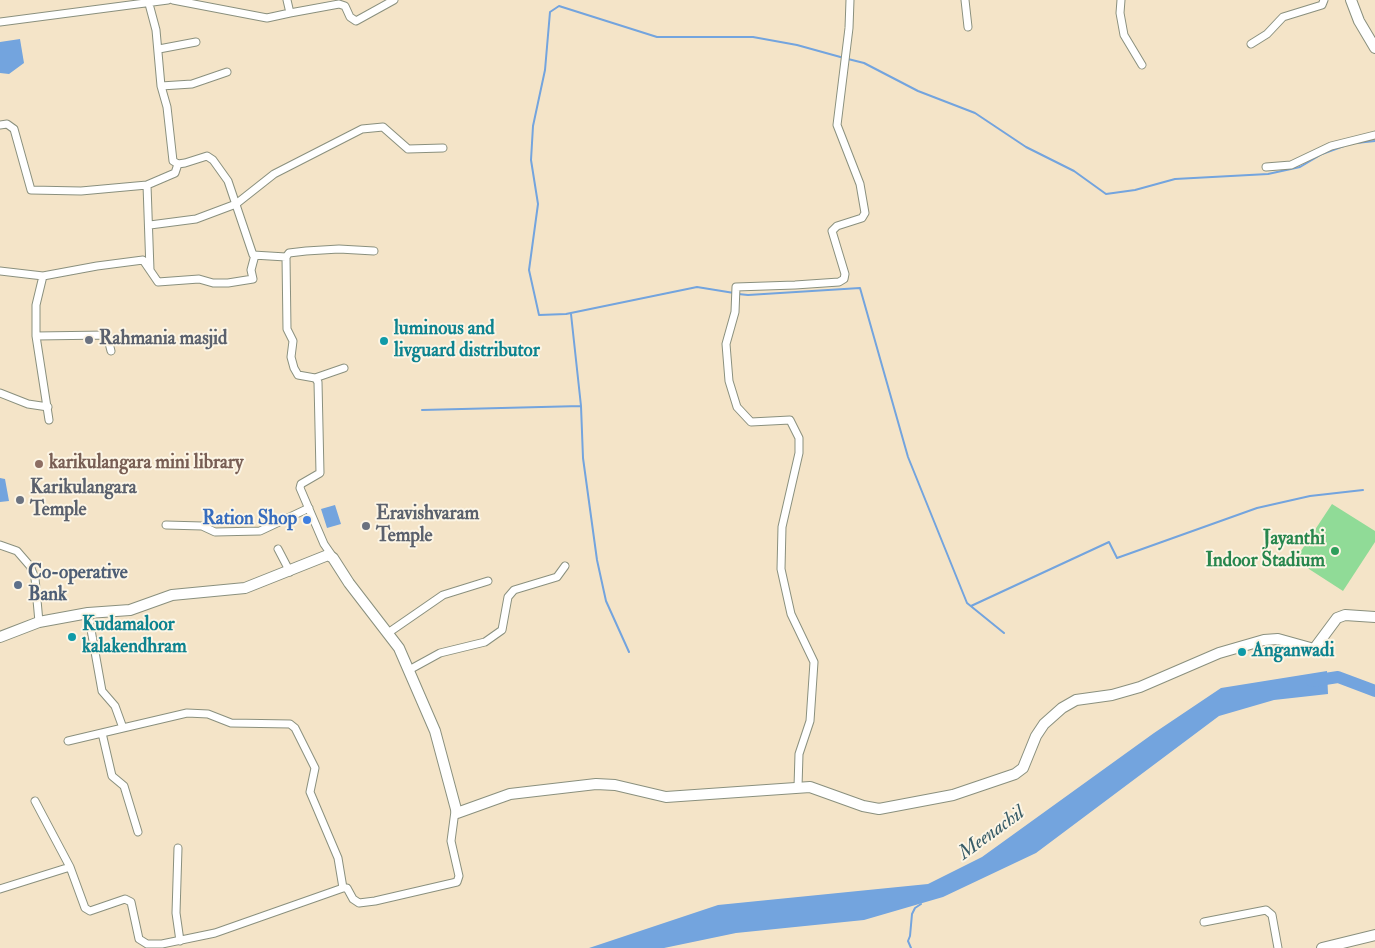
<!DOCTYPE html>
<style>
body{margin:0}
canvas{display:block;background:#f4e4c8}
</style>
<canvas width="1375" height="948"></canvas>
<script>
const g = document.querySelector('canvas').getContext('2d');
g.lineJoin = 'round';
function fill(path, color) {
  g.fillStyle = color;
  g.fill(path, 'evenodd');
}
function poly(rows) {
  const path = new Path2D();
  for (const r of rows) {
    path.moveTo(r[0], r[1]);
    for (let i = 2; i < r.length; i += 2) path.lineTo(r[i], r[i + 1]);
  }
  return path;
}
function strokePath(path, color, width, dash) {
  g.strokeStyle = color;
  g.lineWidth = width;
  g.lineCap = dash ? 'butt' : 'round';
  g.setLineDash(dash || []);
  g.stroke(path);
}
function drawText(font, color, halo, rows, align = 'center') {
  g.font = font + ' "IM FELL Double Pica",serif';
  g.lineWidth = 4;
  g.setLineDash([]);
  g.textBaseline = 'middle';
  g.strokeStyle = halo;
  g.fillStyle = color;
  for (const [text, x, y, turn = 0] of rows) {
    g.save();
    g.translate(x, y);
    g.rotate((+turn || 0) * Math.PI / 180);
    g.textAlign = isNaN(turn) ? turn : align;
    if (halo) g.strokeText(text, 0, 0);
    g.fillText(text, 0, 0);
    g.restore();
  }
}
fill(poly([
 [1332,504,1375,531,1375,542,1343,591,1295,560]
]), '#90db97');
fill(poly([
 [20,39,24,63,9,74,0,73,0,42],
 [0,478,5,479,9,501,0,502],
 [335,505,341,524,327,528,321,509],
 [1327,671,1328,694,1274,700,1219,716,1036,853,943,897,864,920,736,933,664,948,589,948,718,905,928,884,982,857,1154,733,1221,688]
]), '#73a4de');
strokePath(poly([
 [848,59,864,63,918,91,975,113,1026,147,1074,171,1106,194,1135,190,1175,179,1268,174,1300,167,1322,154,1344,146],
 [1356,143,1375,141],
 [734,293,697,287,566,314,539,315,529,270,538,204,531,160,533,126,545,70,550,12,559,6,657,37,753,37,797,45,844,58],
 [738,294,748,295,860,288,908,457,967,603,1004,633],
 [571,314,581,406,583,458,597,560,606,601,629,652],
 [422,410,581,406],
 [971,606,1109,542,1117,558,1257,508,1310,496,1363,490],
 [911,948,908,941,910,936,912,914,915,908,921,904]
]), '#73a4de', 2);
strokePath(poly([
 [1312,681,1338,677,1375,691]
]), '#73a4de', 12);
const street = poly([
 [148,0,156,30,161,86,167,107,173,161,178,164,185,163,207,156,213,160,228,181,253,255,286,257,287,329,293,341,291,357,294,368,298,375,315,378,318,382,320,473,301,484,300,488,324,544,333,557],
 [173,0,267,18,290,13,287,0],
 [965,0,968,27],
 [1121,0,1120,13,1124,35,1142,65],
 [290,13,339,4,345,6,350,17,356,21,394,0],
 [0,22,168,0],
 [1251,44,1267,34,1283,17,1322,5,1324,0],
 [159,49,196,42],
 [161,86,192,84,227,72],
 [0,125,7,124,14,129,31,190,81,191,147,185,175,173,178,164],
 [1266,167,1291,165,1331,146,1375,135],
 [147,185,150,270],
 [150,225,196,219,236,204,274,174,362,129,383,127,408,149,443,148],
 [286,257,289,253,306,251,339,249,374,251],
 [0,271,43,276,36,305,36,336,107,335,111,351],
 [43,276,97,266,143,260,158,282,199,279,213,283,228,283,253,279,251,270,255,255],
 [36,336,49,420],
 [315,378,344,368],
 [0,393,28,404,48,407],
 [166,525,202,526,215,532,260,531,309,508],
 [0,545,17,551,30,566,35,578,39,622],
 [278,549,290,572],
 [88,613,102,691,115,706,123,728,187,713,208,714,231,723,290,724,295,728,315,768,310,792,338,858,343,888],
 [388,633,443,595,488,581],
 [409,670,440,653,485,642,502,630,508,597,514,590,557,577,565,566],
 [102,733,112,776,124,786,138,832],
 [68,741,123,728],
 [798,787,799,754,810,721,814,662,791,614,781,569,782,527,799,453,799,438,790,420,751,422,737,407,729,381,726,344,735,312,736,287,795,285,839,282,844,279,845,274,832,231,837,226,862,218,865,213,860,184,837,125,849,28,850,0],
 [35,801,70,867,85,908,90,911,125,899,131,902,139,939,147,944,162,944,215,933,343,888,347,888,353,899,359,903,375,901,457,882,459,876,451,841,455,811],
 [178,848,176,913,180,941],
 [0,889,70,867],
 [1204,922,1266,910,1272,915,1278,948]
]);
const secondary = poly([
 [1351,0,1359,21,1375,48],
 [0,637,39,622,88,613,130,610,172,595,245,588,328,555,333,558,349,583,399,648,435,731,457,813,510,794,596,784,615,785,666,797,810,787,863,806,879,809,953,795,1015,774,1023,768,1036,736,1044,724,1062,708,1076,700,1112,695,1140,687,1219,653,1264,640,1278,639,1314,649,1337,618,1345,615,1375,617],
 [1322,948,1375,935]
]);
strokePath(street, '#8a907e', 9);
strokePath(secondary, '#8a907e', 12);
strokePath(street, '#fff', 7);
strokePath(secondary, '#fff', 10);
for (const [x, y, r, color] of [
 [89,340,5,"#6b7280"],
 [384,341,5,"#0f9aa8"],
 [39,464,5,"#8d6e63"],
 [20,500,5,"#6b7280"],
 [307,520,5,"#3f7fe0"],
 [366,526,5,"#6b7280"],
 [1335,551,5,"#2e9e5b"],
 [18,585,5,"#5c6f8a"],
 [72,637,5,"#0f9aa8"],
 [1242,652,5,"#0f9aa8"]
]) {
  const dot = new Path2D();
  dot.arc(x, y, r, 0, 2 * Math.PI);
  g.fillStyle = color;
  g.fill(dot);
  strokePath(dot, '#fcf5e5', 2);
}
drawText('bold 19px', '#0d838f', '#fcf5e5', [
 ["luminous and",394,330],
 ["livguard distributor",394,352],
 ["Kudamaloor",82,626],
 ["kalakendhram",82,648],
 ["Anganwadi",1252,652]
], 'left');
drawText('bold 19px', '#5b616d', '#fcf5e5', [
 ["Rahmania masjid",99,340],
 ["Karikulangara",30,489],
 ["Temple",30,511],
 ["Eravishvaram",376,515],
 ["Temple",376,537]
], 'left');
drawText('bold 19px', '#785e54', '#fcf5e5', [
 ["karikulangara mini library",49,464]
], 'left');
drawText('bold 19px', '#366cbe', '#fcf5e5', [
 ["Ration Shop",297,520]
], 'right');
drawText('bold 19px', '#27864d', '#fcf5e5', [
 ["Jayanthi",1325,540],
 ["Indoor Stadium",1325,562]
], 'right');
drawText('bold 19px', '#4e5e75', '#fcf5e5', [
 ["Co-operative",28,574],
 ["Bank",28,596]
], 'left');
drawText('italic 20px', '#385c67', '#fcf5e5', [
 ["Meenachil",992,834,-36]
]);
</script>
